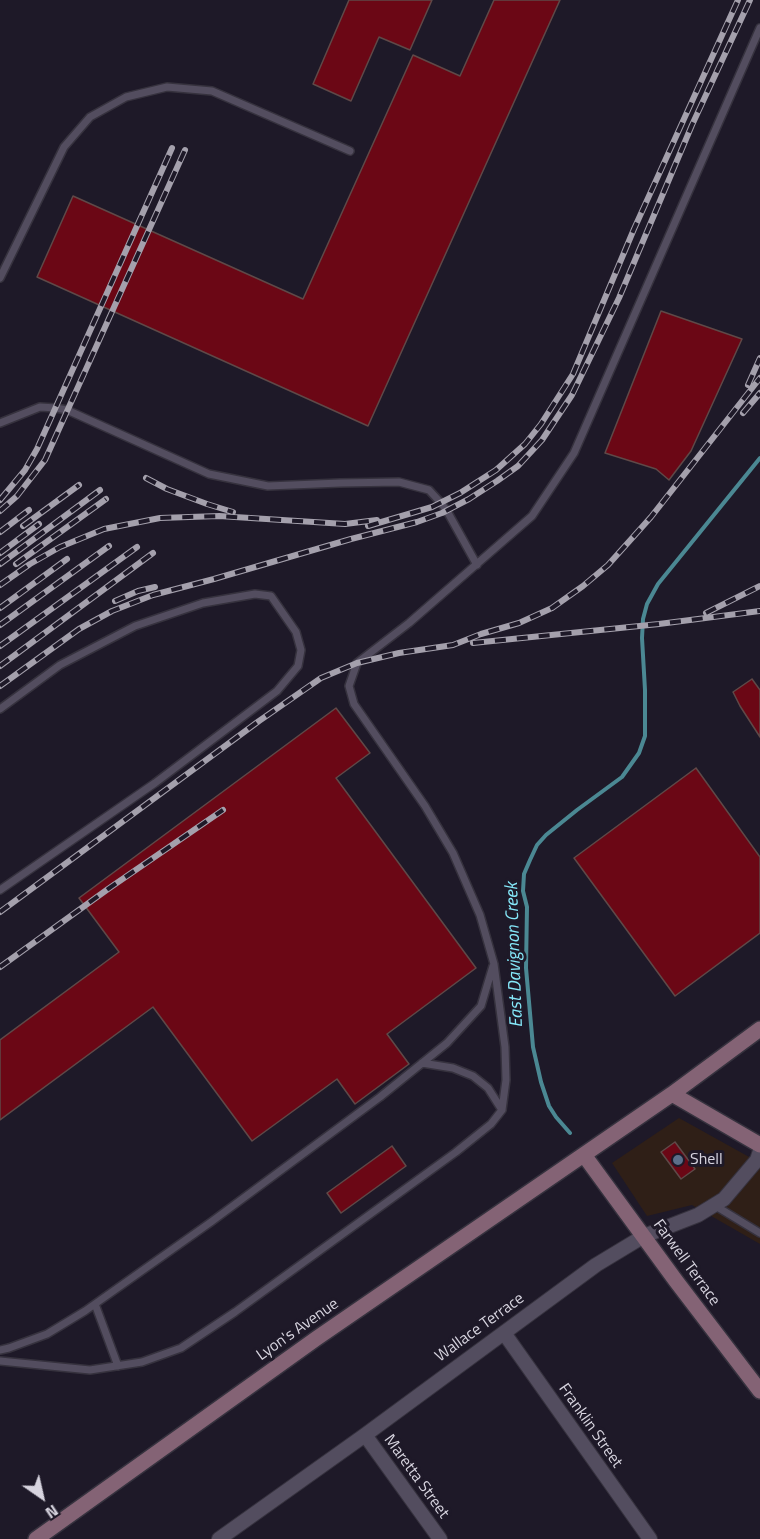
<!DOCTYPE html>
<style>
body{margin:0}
#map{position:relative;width:760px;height:1539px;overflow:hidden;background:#1e1928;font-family:"Titillium Web",sans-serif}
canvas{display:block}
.north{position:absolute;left:12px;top:1467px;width:60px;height:60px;-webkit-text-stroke:4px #1e1928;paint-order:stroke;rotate:146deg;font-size:16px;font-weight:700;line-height:24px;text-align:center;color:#d7d4df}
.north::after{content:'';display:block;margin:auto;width:21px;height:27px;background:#d7d4df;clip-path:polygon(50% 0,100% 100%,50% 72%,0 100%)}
</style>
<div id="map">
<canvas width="760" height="1539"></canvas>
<div class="north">N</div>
</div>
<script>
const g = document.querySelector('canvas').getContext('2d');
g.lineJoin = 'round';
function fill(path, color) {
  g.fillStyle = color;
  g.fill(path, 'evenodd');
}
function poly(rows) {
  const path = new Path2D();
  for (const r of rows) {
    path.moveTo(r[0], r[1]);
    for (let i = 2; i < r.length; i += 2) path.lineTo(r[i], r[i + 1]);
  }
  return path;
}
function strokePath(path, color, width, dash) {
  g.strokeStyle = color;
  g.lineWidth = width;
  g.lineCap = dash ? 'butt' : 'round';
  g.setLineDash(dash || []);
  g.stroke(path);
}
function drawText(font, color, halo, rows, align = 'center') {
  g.font = font + ' "Titillium Web",sans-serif';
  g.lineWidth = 6;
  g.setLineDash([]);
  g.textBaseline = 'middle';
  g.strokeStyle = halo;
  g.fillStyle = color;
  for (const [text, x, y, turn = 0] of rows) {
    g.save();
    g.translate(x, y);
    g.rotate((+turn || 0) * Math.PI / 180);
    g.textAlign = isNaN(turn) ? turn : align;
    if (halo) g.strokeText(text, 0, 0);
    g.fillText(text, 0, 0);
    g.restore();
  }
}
fill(poly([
 [679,1118,760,1163,760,1244,692,1205,647,1216,612,1163]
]), '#2f1f17');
strokePath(poly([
 [570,1133,556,1117,549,1106,541,1082,533,1047,526,968,527,907,523,891,524,874,530,860,537,845,546,835,577,810,622,777,639,753,645,736,645,690,642,638,643,619,647,604,658,584,760,458]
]), '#4b8893', 4);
const building = poly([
 [349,0,432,0,410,50,379,37,351,101,313,84,349,0],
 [494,0,560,0,368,426,37,277,73,196,303,299,413,55,460,76,494,0],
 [661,311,742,339,691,451,669,480,656,469,605,453,661,311],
 [752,679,760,690,760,737,740,706,733,692,752,679],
 [336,708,370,753,336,778,476,968,387,1034,409,1064,355,1104,337,1079,252,1141,153,1007,0,1120,0,1040,119,952,79,898,336,708],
 [696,768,760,857,760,933,675,996,574,858,696,768],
 [675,1142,695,1169,681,1179,661,1152,675,1142],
 [392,1146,406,1166,341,1213,327,1193,392,1146]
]);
fill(building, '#6b0715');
strokePath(building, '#5f4948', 1.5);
const lane = poly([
 [0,278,64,147,90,117,126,97,167,87,212,91,350,151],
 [0,423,40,407,56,408,67,410,209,474,268,486,340,483,399,482,429,490,441,503,447,511,477,565],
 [0,709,60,665,135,626,203,603,255,594,271,596,296,632,301,650,298,666,277,691,155,783,0,890],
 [422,1063,453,1068,473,1076,488,1088,502,1110],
 [714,1205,760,1233],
 [95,1304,118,1366],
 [0,1350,9,1348,47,1334,85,1311,211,1222,380,1097,447,1043,481,1006,493,966],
 [0,1361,90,1370,142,1362,181,1348,235,1312,456,1152,491,1124,502,1110,506,1080,505,1047,494,964,480,915,453,853,425,806,354,704,349,686,357,663,409,623,532,516,574,453,760,28]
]);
const street = poly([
 [504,1333,650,1539],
 [365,1435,440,1539],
 [219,1539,365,1435,596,1265,644,1236,698,1215,724,1199,757,1160,760,1151]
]);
const secondary = poly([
 [672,1094,760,1145],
 [584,1155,676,1281,760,1391],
 [36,1539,317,1338,672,1094,760,1029]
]);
strokePath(lane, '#36323e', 10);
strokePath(street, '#36323e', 16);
strokePath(secondary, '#36323e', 18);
strokePath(lane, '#534d5f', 7);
strokePath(street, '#534d5f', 14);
strokePath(secondary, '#846375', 15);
const rail = poly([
 [748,385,760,358],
 [743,413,760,393],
 [146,478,167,489,207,504,233,512],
 [0,500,25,470,37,449,172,148],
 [0,511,17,496,45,460,185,150],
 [23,526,79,485],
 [368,526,432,507,460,493,496,470,525,444,541,424,573,374,634,229,738,0],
 [0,532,29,510],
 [0,553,39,524],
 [0,564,100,490],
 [16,564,106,499],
 [0,585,30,564,60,547,104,529,160,518,219,516,345,524,377,520],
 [115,601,138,591,155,587],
 [0,608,67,559],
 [706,613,760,586],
 [0,625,109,546],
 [473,643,659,624,760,611],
 [0,646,137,547],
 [0,666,153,553],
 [0,686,79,629,112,611,153,595,214,579,351,539,417,522,442,513,469,499,497,481,518,466,542,440,572,395,619,298,692,125,750,0],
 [0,912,259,721,321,678,357,663,399,653,453,645,481,634,519,623,552,608,583,586,608,565,651,517,760,378],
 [0,967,108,889,223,810]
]);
strokePath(rail, '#a4a0ac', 6);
strokePath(rail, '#1e1928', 4, [11]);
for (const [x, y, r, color] of [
 [678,1160,6,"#5c6f8a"]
]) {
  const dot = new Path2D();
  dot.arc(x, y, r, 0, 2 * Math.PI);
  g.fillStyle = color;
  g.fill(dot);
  strokePath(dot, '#1e1928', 2);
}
drawText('16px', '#d7d4df', '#1e1928', [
 ["Shell",690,1160]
], 'left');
drawText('16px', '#d7d4df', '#1e1928', [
 ["Farwell Terrace",686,1263,54],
 ["Wallace Terrace",480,1328,-36],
 ["Lyon's Avenue",298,1330,-35],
 ["Franklin Street",590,1426,55],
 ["Maretta Street",416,1477,54]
]);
drawText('italic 18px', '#86e9fa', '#1e1928', [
 ["East Davignon Creek",515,955,-92]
]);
</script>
